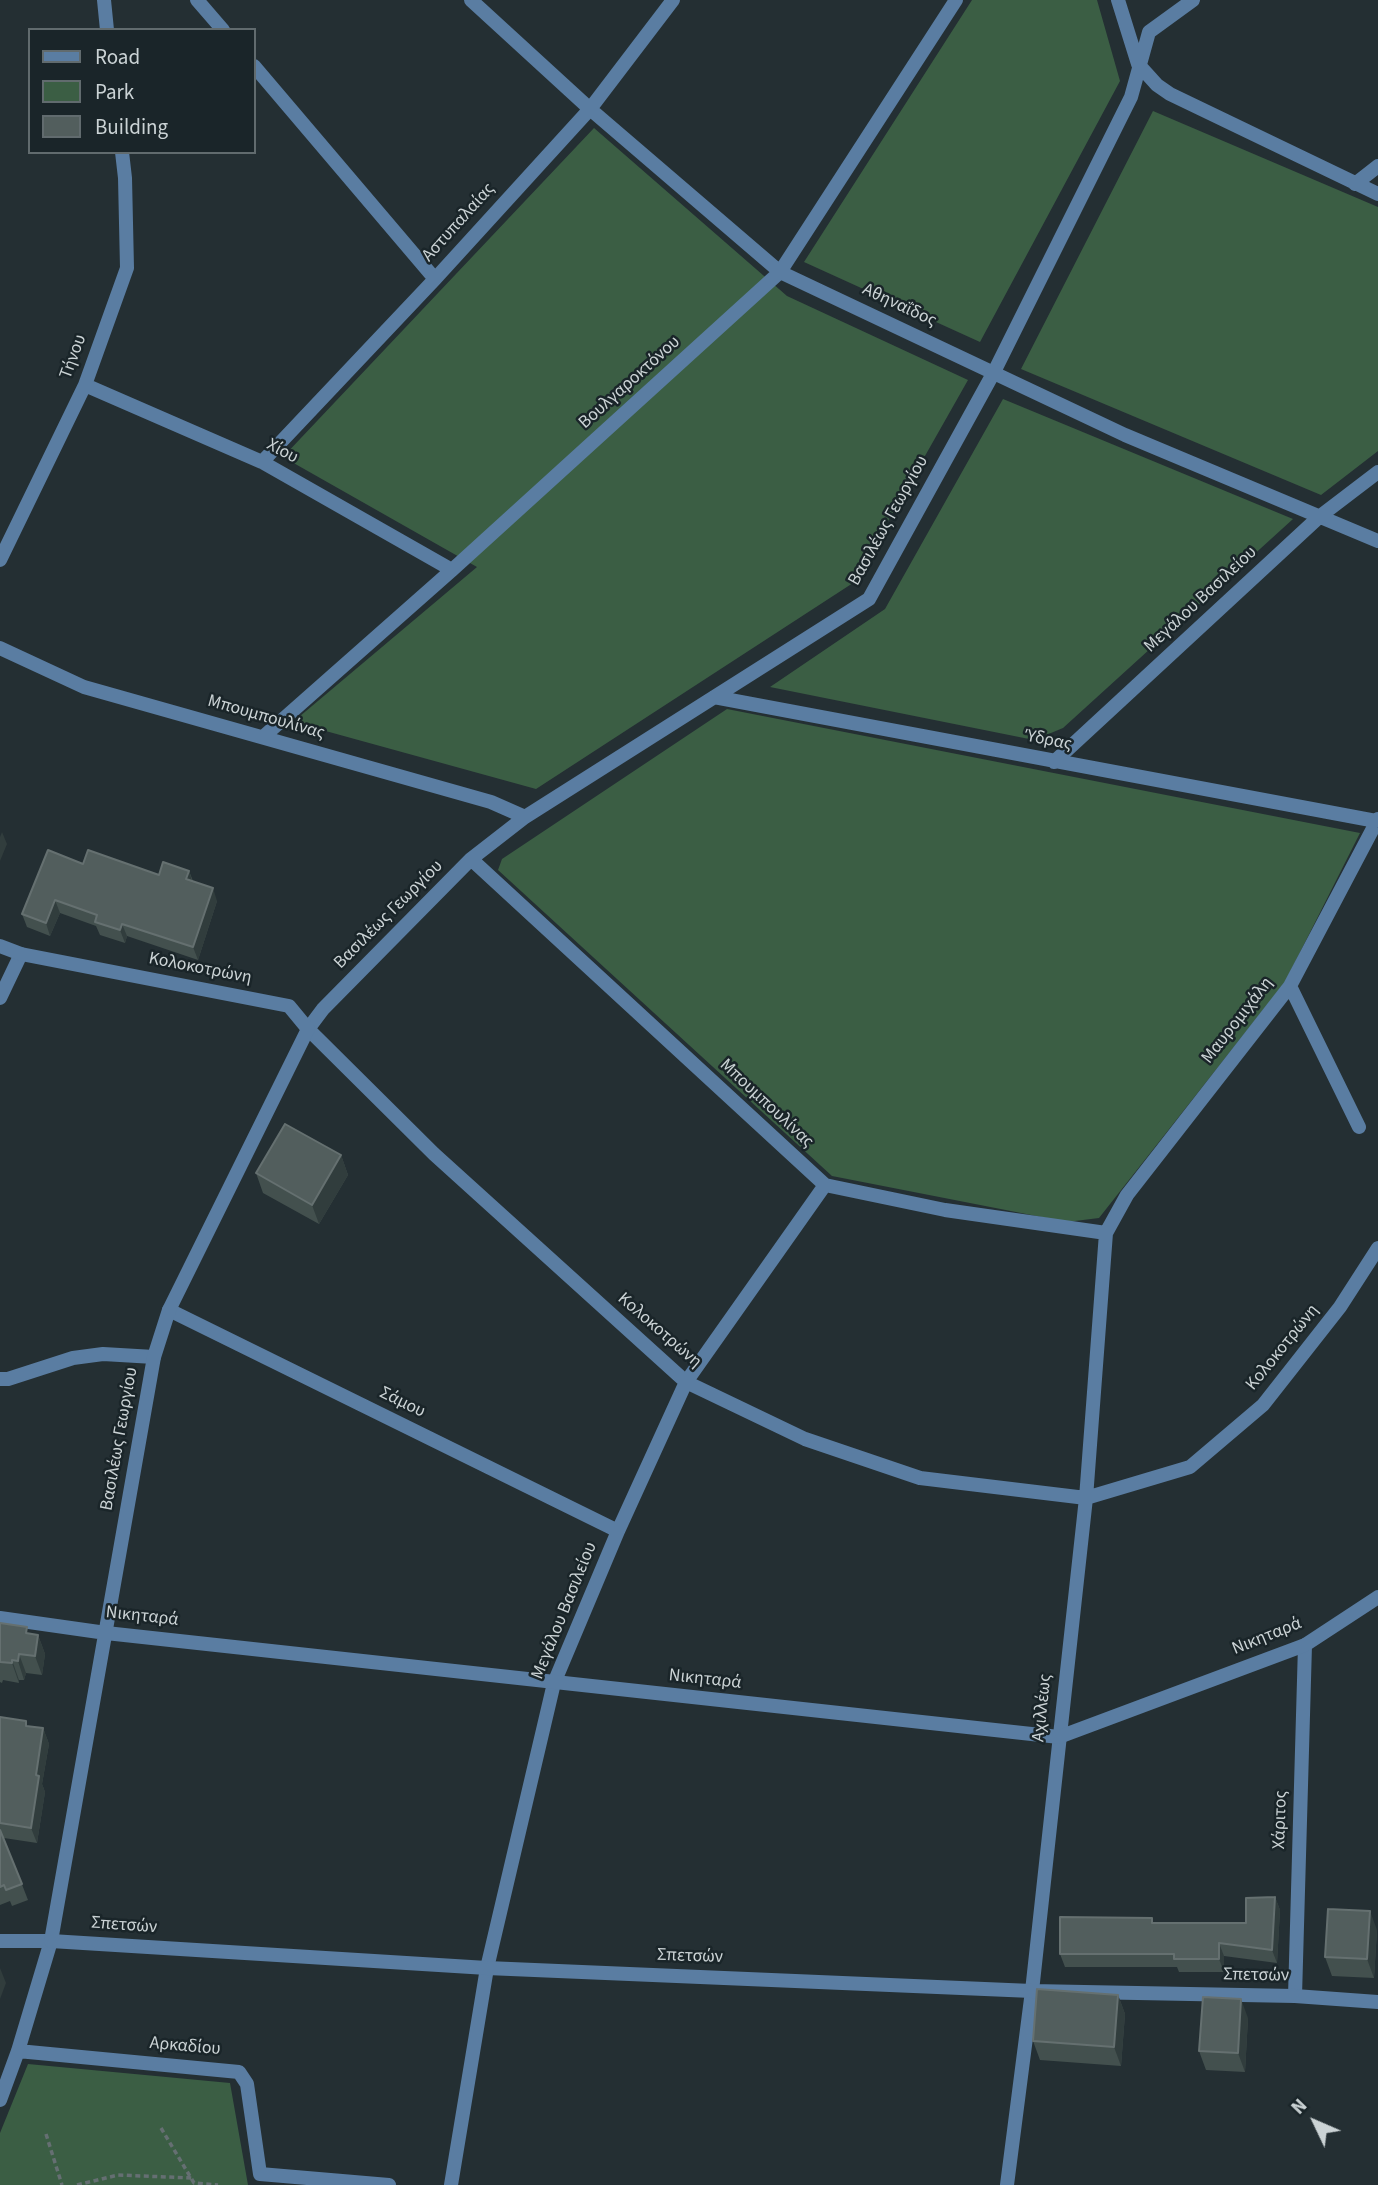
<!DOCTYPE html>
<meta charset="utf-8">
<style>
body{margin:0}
#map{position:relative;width:1378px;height:2185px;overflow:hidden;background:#242f33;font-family:"Source Sans 3",sans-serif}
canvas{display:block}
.legend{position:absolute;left:28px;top:28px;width:228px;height:126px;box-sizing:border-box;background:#1a2529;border:2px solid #616b6e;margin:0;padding:9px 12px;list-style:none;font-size:21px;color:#cbd3d5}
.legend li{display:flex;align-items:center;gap:14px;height:35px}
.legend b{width:35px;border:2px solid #616b6e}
.north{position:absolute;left:1280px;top:2087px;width:70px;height:70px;-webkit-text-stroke:5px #1a2529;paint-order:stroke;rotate:314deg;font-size:19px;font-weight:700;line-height:28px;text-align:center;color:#cbd3d5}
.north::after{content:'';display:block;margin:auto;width:24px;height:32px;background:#cbd3d5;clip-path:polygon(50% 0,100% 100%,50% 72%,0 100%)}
</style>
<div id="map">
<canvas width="1378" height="2185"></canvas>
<ul class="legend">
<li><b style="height:9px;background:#5a7da2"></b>Road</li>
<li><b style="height:19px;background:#3b5e44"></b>Park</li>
<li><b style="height:19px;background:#525e5d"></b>Building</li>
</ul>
<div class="north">N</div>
</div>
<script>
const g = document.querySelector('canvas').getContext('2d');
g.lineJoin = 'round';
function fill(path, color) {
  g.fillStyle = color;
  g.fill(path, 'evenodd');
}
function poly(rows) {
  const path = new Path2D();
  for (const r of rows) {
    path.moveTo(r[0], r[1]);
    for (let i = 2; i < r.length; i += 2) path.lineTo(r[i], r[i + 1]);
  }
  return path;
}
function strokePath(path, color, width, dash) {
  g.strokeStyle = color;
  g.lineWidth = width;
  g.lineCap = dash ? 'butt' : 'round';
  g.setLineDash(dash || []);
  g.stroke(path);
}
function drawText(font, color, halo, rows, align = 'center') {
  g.font = font + ' "Source Sans 3",sans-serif';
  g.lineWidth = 5;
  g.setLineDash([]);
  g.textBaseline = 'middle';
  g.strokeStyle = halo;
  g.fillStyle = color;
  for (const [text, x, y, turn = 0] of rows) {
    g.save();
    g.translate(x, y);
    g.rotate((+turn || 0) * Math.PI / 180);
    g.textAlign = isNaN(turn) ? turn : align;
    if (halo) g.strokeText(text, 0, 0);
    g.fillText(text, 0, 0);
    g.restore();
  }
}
fill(poly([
 [972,0,1097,0,1120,81,980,342,804,262],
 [1153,111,1378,207,1378,451,1321,495,1021,369],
 [594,128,787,296,968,380,853,583,536,789,293,722,477,567,283,457],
 [1003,399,1293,519,1063,728,1034,740,770,687,885,609],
 [727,709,1360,833,1285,982,1099,1218,1067,1222,832,1176,498,870,502,859],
 [28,2064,230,2083,248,2185,0,2185,0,2133]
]), '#3b5e44');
strokePath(poly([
 [161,2128,194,2183,218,2185],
 [46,2134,62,2185],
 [77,2185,118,2175,192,2178]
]), '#656f72', 3.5, [5, 3.5]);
strokePath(poly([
 [104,0,107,30],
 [197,0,223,30],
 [471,0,590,109,780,272,1125,435,1378,541],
 [1118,0,1138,64,1157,85,1170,94,1378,194],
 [1193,0,1149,32,1131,97,994,372,869,599,525,817,471,859,323,1009,308,1029,434,1154,686,1382,805,1439,920,1478,1086,1498,1190,1467,1263,1405,1340,1307,1378,1248],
 [254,66,435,279],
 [1355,184,1378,166],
 [85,385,262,462,452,570],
 [262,462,435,279,590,109,673,0],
 [0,560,85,385,127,268,125,178,122,152],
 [0,648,84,687,491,802,525,817],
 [714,697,1376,821],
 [263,737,452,570,780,272,956,0],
 [1054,762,1319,517,1378,472],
 [471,859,825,1185,945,1210,1106,1233],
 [1290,986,1359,1127],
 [0,998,21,954],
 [169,1310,618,1531],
 [0,1379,8,1379,73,1358,103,1354,154,1357],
 [0,1941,51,1941,18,2051,0,2100],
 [1295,1996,1305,1645],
 [18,2051,239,2072,247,2084,260,2174,389,2185],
 [451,2185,487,1968,554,1683,618,1531,686,1382,825,1185],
 [1007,2185,1032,1991,1086,1498,1106,1233,1127,1195,1290,986,1378,819]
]), '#5a7da2', 14);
strokePath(poly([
 [0,946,21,954,289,1006,308,1029,169,1310,154,1357,51,1941,487,1968,1032,1991,1295,1996,1378,2002],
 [0,1618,106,1633,1059,1737,1305,1645,1378,1597]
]), '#5a7da2', 14);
fill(poly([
 [83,864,159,875,189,871,193,881,217,901,198,960,127,936,125,943,100,935,96,926,60,913,50,936,27,927,22,914],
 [341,1155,348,1175,319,1224,263,1193,256,1173],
 [0,1623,29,1634,38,1635,45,1654,42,1675,26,1673,24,1680,19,1680,19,1683,3,1680,2,1683,0,1682],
 [0,1717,28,1726,43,1728,49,1744,42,1784,45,1792,37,1843,4,1838,28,1900,12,1906,10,1901,0,1905],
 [1275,1897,1280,1910,1277,1963,1224,1956,1224,1972,1179,1972,1177,1967,1065,1967,1060,1954,1154,1923,1246,1923],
 [1377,1930,1374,1978,1332,1976,1325,1957],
 [1118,1995,1125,2014,1121,2066,1040,2060,1033,2041],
 [1248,2018,1245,2072,1206,2070,1199,2051]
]), '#43504e');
fill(poly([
 [2,832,7,844,0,861,0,837],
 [189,871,193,884,186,879],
 [213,888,217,901,198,960,193,947],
 [55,900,60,913,50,936,46,923],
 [122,924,127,936,125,943,120,930],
 [341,1155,348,1175,319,1224,312,1205],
 [38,1635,45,1654,42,1675,35,1656],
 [19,1654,26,1673,24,1680,18,1661],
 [12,1660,19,1680,19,1683,12,1663],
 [43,1728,49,1744,42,1784,45,1792,37,1843,31,1828,36,1775],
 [1275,1897,1280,1910,1277,1963,1272,1950],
 [1370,1911,1377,1930,1374,1978,1367,1959],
 [1219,1943,1224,1956,1224,1972,1219,1959],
 [0,1968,6,1983,0,1999],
 [1118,1995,1125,2014,1121,2066,1114,2047],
 [1241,1999,1248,2018,1245,2072,1238,2053]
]), '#313d3d');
const building = poly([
 [48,850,83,864,88,850,159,875,163,862,189,871,186,879,213,888,193,947,122,924,120,930,95,922,97,915,55,900,46,923,22,914,48,850],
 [285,1124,341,1155,312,1205,256,1173,285,1124],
 [0,1623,27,1627,26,1633,38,1635,35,1656,19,1654,18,1661,12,1660,12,1663,0,1662,0,1623],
 [0,1717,26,1721,26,1726,43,1728,36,1775,39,1776,31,1828,0,1823,0,1717],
 [0,1830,22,1884,6,1890,4,1885,0,1887,0,1830],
 [1275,1897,1272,1950,1219,1943,1219,1959,1174,1959,1174,1954,1060,1954,1060,1917,1152,1918,1152,1923,1246,1923,1246,1898,1275,1897],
 [1328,1909,1370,1911,1367,1959,1325,1957,1328,1909],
 [1037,1989,1118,1995,1114,2047,1033,2041,1037,1989],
 [1203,1997,1241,1999,1238,2053,1199,2051,1203,1997]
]);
fill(building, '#525e5d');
strokePath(building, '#657070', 2);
drawText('18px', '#cbd3d5', '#1a2529', [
 ["Αστυπαλαίας",459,223,-48],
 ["Αθηναΐδος",899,306,25],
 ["Τήνου",74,357,-70],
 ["Βουλγαροκτόνου",630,383,-42],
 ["Χίου",282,452,28],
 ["Βασιλέως Γεωργίου",889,521,-61],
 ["Μεγάλου Βασιλείου",1201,600,-43],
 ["Μπουμπουλίνας",266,718,16],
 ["Ύδρας",1048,741,11],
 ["Βασιλέως Γεωργίου",389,915,-45],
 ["Κολοκοτρώνη",200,969,11],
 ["Μαυρομιχάλη",1238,1021,-52],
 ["Μπουμπουλίνας",766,1104,43],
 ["Κολοκοτρώνη",659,1331,41],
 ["Κολοκοτρώνη",1283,1348,-51],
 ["Σάμου",402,1403,26],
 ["Βασιλέως Γεωργίου",120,1439,-80],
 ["Μεγάλου Βασιλείου",565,1611,-68],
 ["Νικηταρά",142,1617,6],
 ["Νικηταρά",1267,1637,-22],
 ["Νικηταρά",705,1680,6],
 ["Αχιλλέως",1043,1708,-84],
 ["Χάριτος",1281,1820,-88],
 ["Σπετσών",124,1926,4],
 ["Σπετσών",690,1957,2],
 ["Σπετσών",1256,1976,1],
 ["Αρκαδίου",185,2047,5]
]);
</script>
